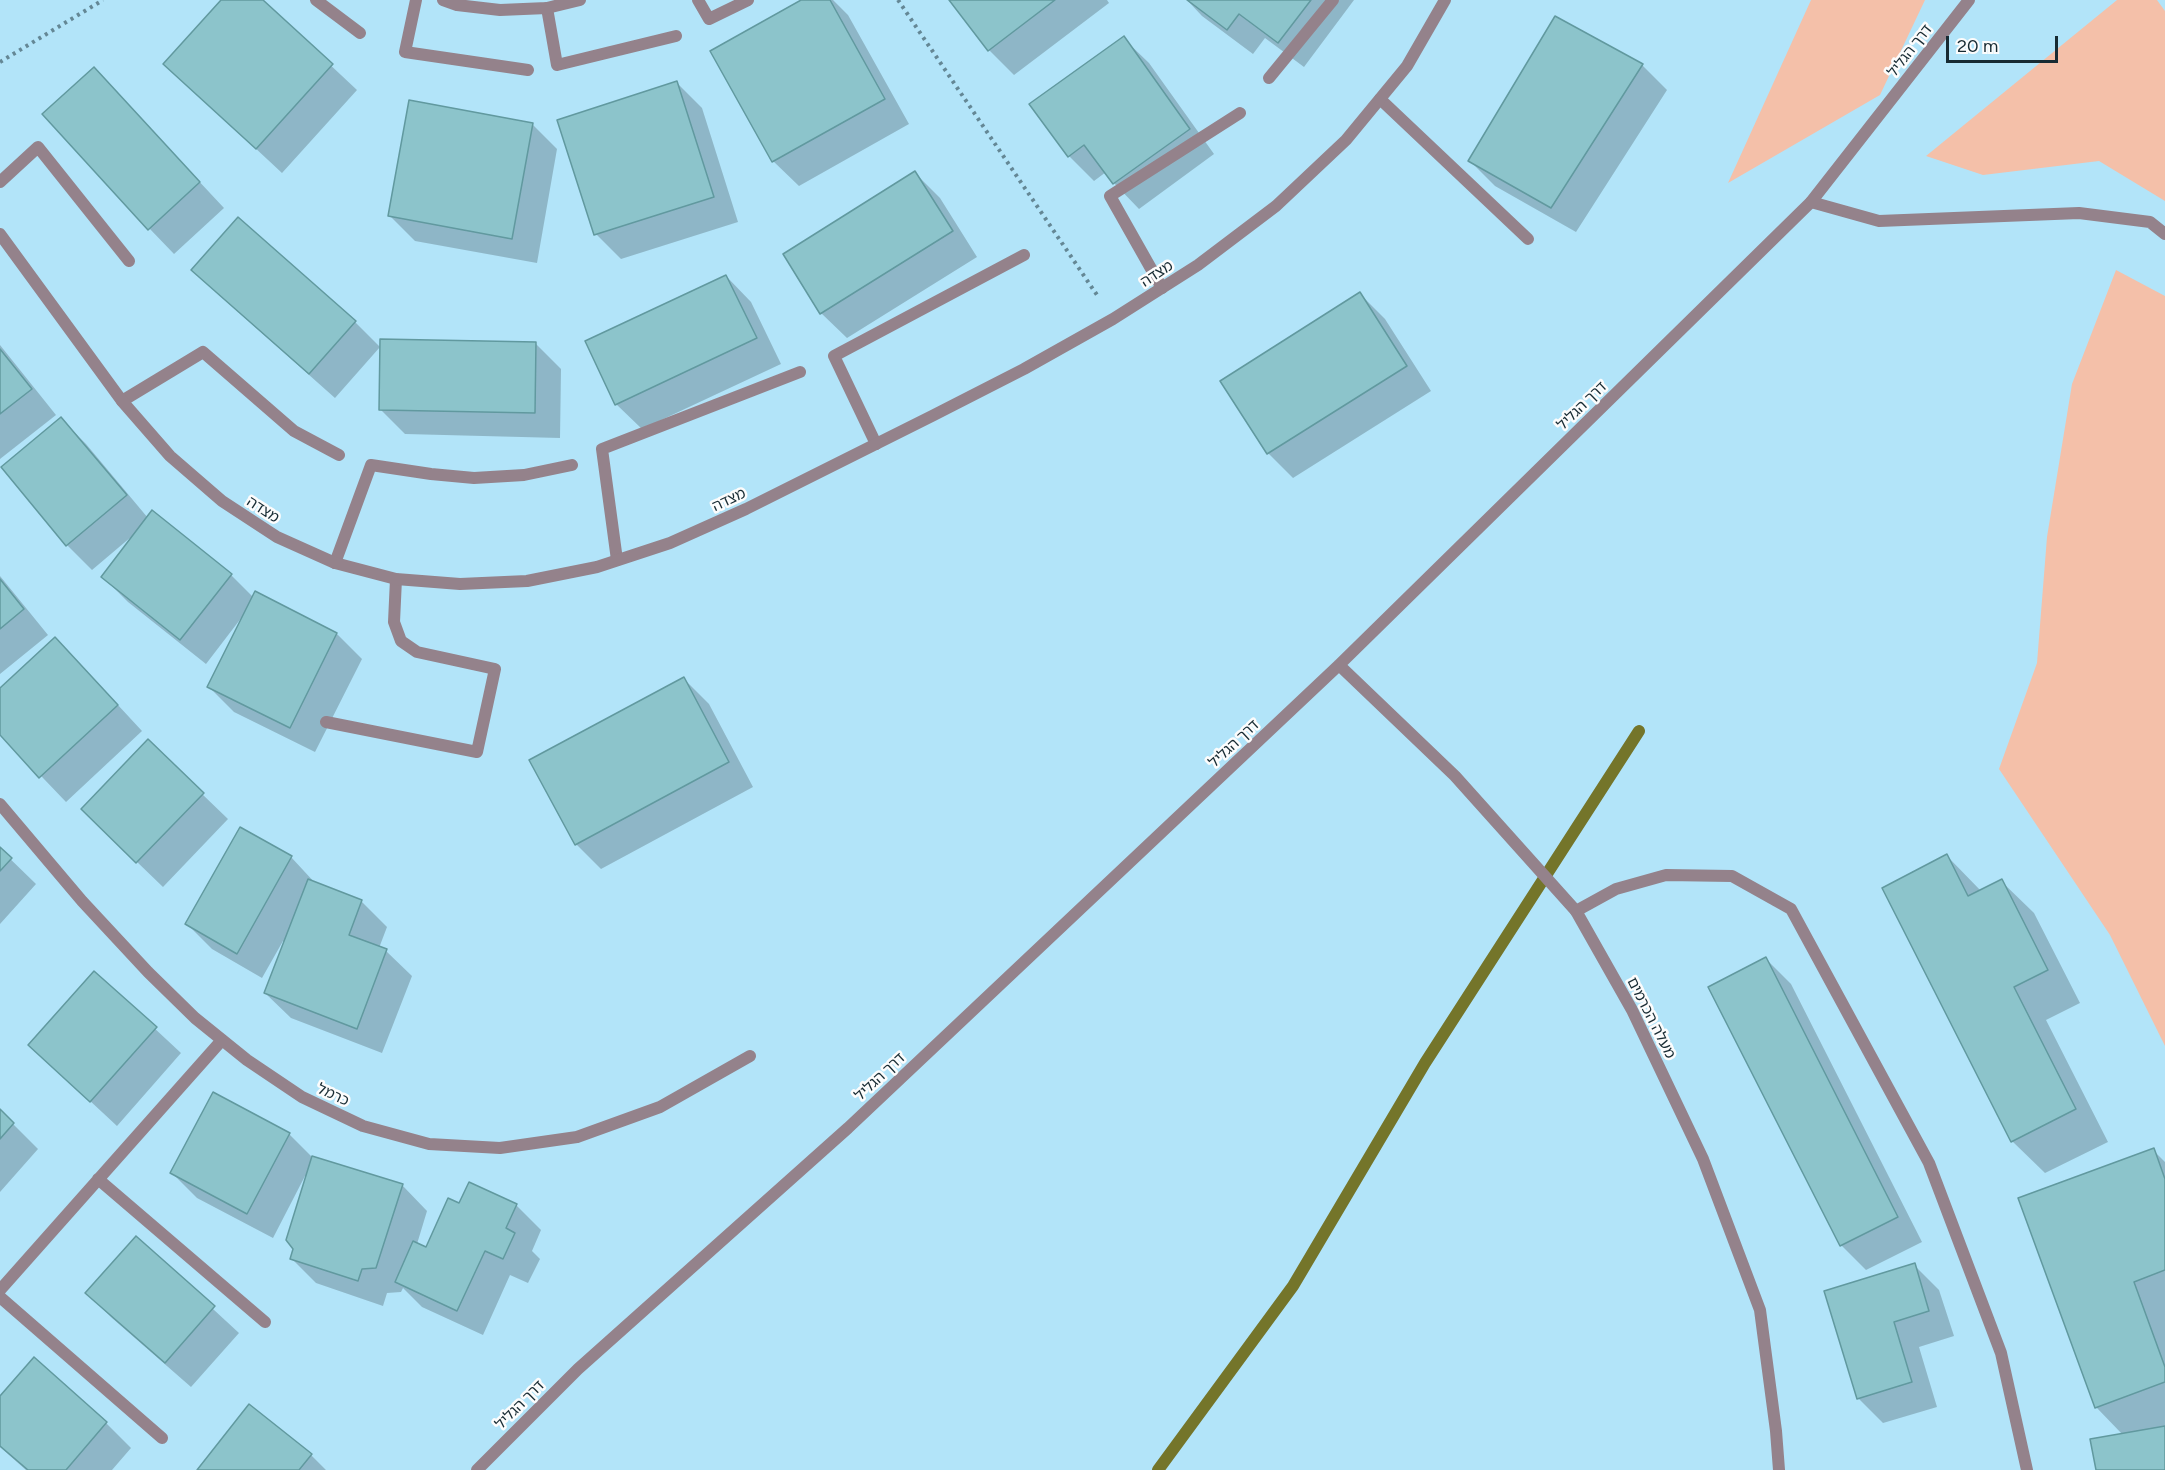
<!DOCTYPE html>
<meta charset="utf-8">
<style>
body{margin:0}
#map{position:relative;width:2165px;height:1470px;overflow:hidden;background:#b2e4f9;font-family:Figtree,sans-serif}
canvas{display:block}
.scale{position:absolute;left:1946px;top:36px;width:112px;height:27px;box-sizing:border-box;border:3px solid #172b33;border-top:0;padding-left:8px;font-size:18px;line-height:21px;white-space:nowrap;color:#172b33;-webkit-text-stroke:4px #fcfcfc;paint-order:stroke}
</style>
<div id="map">
<canvas width="2165" height="1470"></canvas>
<div class="scale">20 m</div>
</div>
<script>
const g = document.querySelector('canvas').getContext('2d');
g.lineJoin = 'round';
function fill(path, color) {
  g.fillStyle = color;
  g.fill(path, 'evenodd');
}
function poly(rows) {
  const path = new Path2D();
  for (const r of rows) {
    path.moveTo(r[0], r[1]);
    for (let i = 2; i < r.length; i += 2) path.lineTo(r[i], r[i + 1]);
  }
  return path;
}
function strokePath(path, color, width, dash) {
  g.strokeStyle = color;
  g.lineWidth = width;
  g.lineCap = dash ? 'butt' : 'round';
  g.setLineDash(dash || []);
  g.stroke(path);
}
function drawText(font, color, halo, rows, align = 'center') {
  g.font = font + ' Figtree,"Noto Sans Hebrew",sans-serif';
  g.lineWidth = 5;
  g.setLineDash([]);
  g.textBaseline = 'middle';
  g.strokeStyle = halo;
  g.fillStyle = color;
  for (const [text, x, y, turn = 0] of rows) {
    g.save();
    g.translate(x, y);
    g.rotate((+turn || 0) * Math.PI / 180);
    g.textAlign = isNaN(turn) ? turn : align;
    if (halo) g.strokeText(text, 0, 0);
    g.fillText(text, 0, 0);
    g.restore();
  }
}
fill(poly([
 [1811,0,1925,0,1880,95,1728,183],
 [2117,0,2157,0,2165,11,2165,201,2099,161,1983,175,1926,156],
 [2116,270,2165,296,2165,1046,2110,935,1999,769,2037,663,2047,537,2072,384]
]), '#f4c0a9');
fill(poly([
 [223,0,261,0,357,90,282,173,165,64],
 [804,0,833,0,848,15,909,124,799,186,773,161,712,52],
 [951,0,1107,0,1109,3,1014,75,989,50],
 [1187,0,1354,0,1304,67,1265,38,1253,54,1202,16],
 [1556,18,1642,65,1667,90,1576,232,1495,186,1470,161],
 [1123,38,1149,63,1214,154,1139,209,1114,183,1106,172,1094,181,1069,156],
 [94,69,224,208,174,254,149,228],
 [677,83,702,108,738,222,621,259,596,234],
 [532,124,557,149,537,263,415,241,390,216],
 [915,173,940,198,977,257,847,338,821,313,785,255],
 [194,270,355,322,380,347,335,398,219,295],
 [726,276,751,302,781,364,642,429,616,404],
 [1360,294,1385,319,1431,391,1293,478,1268,453],
 [536,344,561,369,560,438,405,434,380,409],
 [0,345,56,415,0,459],
 [61,419,86,444,148,518,231,575,254,598,337,634,362,659,315,752,234,712,209,687,242,617,206,664,128,602,103,577,131,537,92,570,67,545,3,467],
 [0,576,48,635,0,674],
 [80,664,142,731,66,802,0,733,0,690],
 [684,679,709,704,753,787,601,869,576,844],
 [148,742,228,819,163,887,108,834],
 [240,829,291,857,316,884,362,902,387,927,379,948,386,951,412,976,382,1053,291,1018,265,993,285,942,283,941,262,978,212,949,187,924],
 [0,849,36,884,0,924],
 [1947,856,1981,891,2001,881,2034,913,2080,1003,2046,1020,2108,1142,2045,1173,2012,1141],
 [1766,959,1791,984,1922,1242,1866,1270,1841,1245],
 [95,973,181,1053,117,1126,30,1045],
 [0,1111,38,1149,0,1192],
 [289,1134,312,1157,402,1185,427,1211,417,1244,427,1249,460,1205,516,1205,541,1230,532,1251,540,1259,528,1283,510,1275,483,1335,422,1307,403,1288,401,1292,387,1293,383,1306,316,1283,291,1258,307,1177,305,1176,273,1238,197,1198,172,1173],
 [2153,1150,2165,1162,2165,1470,2098,1470,2123,1435,2096,1407],
 [136,1238,239,1333,191,1387,112,1318,87,1293],
 [1914,1265,1939,1290,1954,1336,1919,1347,1937,1407,1883,1423,1858,1398],
 [34,1359,106,1423,131,1448,112,1470,26,1470,0,1447,0,1398],
 [311,1455,326,1470,199,1470]
]), '#0003');
strokePath(poly([
 [1158,1470,1293,1286,1425,1063,1639,731]
]), '#74752a', 12);
const building = poly([
 [221,0,263,0,333,64,256,149,163,64,221,0],
 [801,0,830,0,885,99,772,162,710,51,801,0],
 [949,0,1055,0,988,51,949,0],
 [1187,0,1311,0,1278,43,1239,14,1227,30,1187,0],
 [1555,16,1643,64,1551,208,1468,161,1555,16],
 [1124,36,1190,129,1113,184,1084,145,1068,157,1029,104,1124,36],
 [94,67,200,182,148,230,42,114,94,67],
 [677,81,714,197,594,235,557,120,677,81],
 [409,100,533,123,512,239,388,216,409,100],
 [915,171,953,231,820,314,783,254,915,171],
 [238,217,356,321,309,374,191,270,238,217],
 [726,275,757,338,615,405,585,341,726,275],
 [1360,292,1407,366,1267,454,1220,381,1360,292],
 [380,339,536,342,535,413,379,410,380,339],
 [0,349,32,389,0,414,0,349],
 [61,417,127,495,66,546,1,467,61,417],
 [152,510,232,574,180,640,101,577,152,510],
 [0,579,24,609,0,629,0,579],
 [255,591,337,633,290,728,207,687,255,591],
 [55,637,118,705,39,778,0,735,0,688,55,637],
 [684,677,729,762,575,845,529,760,684,677],
 [148,739,204,793,136,863,81,809,148,739],
 [240,827,292,856,237,954,185,924,240,827],
 [0,847,12,858,0,871,0,847],
 [1947,854,1968,896,2002,879,2048,970,2014,987,2076,1109,2011,1142,1882,888,1947,854],
 [308,879,362,900,349,935,387,949,357,1029,264,993,308,879],
 [1766,957,1898,1217,1840,1246,1708,987,1766,957],
 [94,971,157,1027,90,1102,28,1045,94,971],
 [213,1092,290,1133,247,1214,170,1173,213,1092],
 [0,1109,14,1123,0,1139,0,1109],
 [2154,1148,2165,1179,2165,1270,2134,1282,2165,1367,2165,1382,2095,1408,2018,1198,2154,1148],
 [312,1156,403,1184,376,1268,362,1269,358,1281,290,1259,293,1249,286,1240,312,1156],
 [469,1182,517,1204,506,1228,515,1233,503,1259,485,1251,457,1311,395,1282,413,1241,426,1247,448,1198,459,1203,469,1182],
 [136,1236,215,1306,165,1363,85,1293,136,1236],
 [1915,1263,1929,1311,1894,1322,1912,1382,1857,1399,1824,1291,1915,1263],
 [34,1357,107,1422,66,1470,28,1470,0,1446,0,1396,34,1357],
 [249,1404,312,1454,299,1470,197,1470,249,1404],
 [2165,1426,2165,1470,2096,1470,2090,1439,2165,1426]
]);
fill(building, '#8cc4cb');
strokePath(building, '#61999f', 1.5);
strokePath(poly([
 [898,0,1099,298],
 [0,62,103,0]
]), '#648795', 4, [3, 4.5]);
strokePath(poly([
 [316,0,360,33],
 [416,0,405,52,528,70],
 [698,0,709,19,748,0],
 [547,8,557,65,676,36],
 [1269,78,1333,0],
 [1380,99,1528,239],
 [0,182,38,147,129,261],
 [1811,202,1879,221,2079,213,2150,222,2165,234],
 [1162,288,1110,196,1240,113],
 [122,401,203,352,294,431,339,455],
 [876,444,834,356,1024,255],
 [617,560,602,449,800,372],
 [335,563,371,465,431,474,474,478,524,475,572,465],
 [326,722,477,752,495,669,417,652,401,641,394,622,396,579]
]), '#94828b', 12);
strokePath(poly([
 [443,0,457,5,500,10,547,8,580,0],
 [0,234,122,401,170,456,222,501,277,537,335,563,396,579,460,584,527,581,597,567,670,543,746,509,932,416,1024,369,1113,319,1198,265,1276,206,1346,140,1407,66,1445,0],
 [0,804,82,901,148,972,195,1018,247,1060,302,1097,363,1126,429,1144,500,1148,577,1137,660,1107,750,1056],
 [1576,911,1616,889,1666,875,1732,876,1791,909,1929,1163,2001,1353,2027,1470],
 [98,1179,265,1322],
 [0,1290,222,1040],
 [0,1297,162,1438]
]), '#94828b', 12);
strokePath(poly([
 [1339,665,1455,776,1576,911,1632,1010,1703,1159,1760,1310,1776,1431,1779,1470],
 [477,1470,578,1369,848,1128,1339,665,1811,202,1969,0]
]), '#94828b', 12);
drawText('15px', '#172b33', '#fcfcfc', [
 ["דרך הגליל",1910,51,-52],
 ["מצדה",1157,274,-33],
 ["דרך הגליל",1582,406,-44],
 ["מצדה",729,500,-25],
 ["מצדה",263,510,33],
 ["דרך הגליל",1234,744,-43],
 ["מעלה הכרמים",1651,1018,63],
 ["דרך הגליל",880,1077,-43],
 ["כרמל",333,1095,25],
 ["דרך הגליל",520,1405,-45]
]);
</script>
